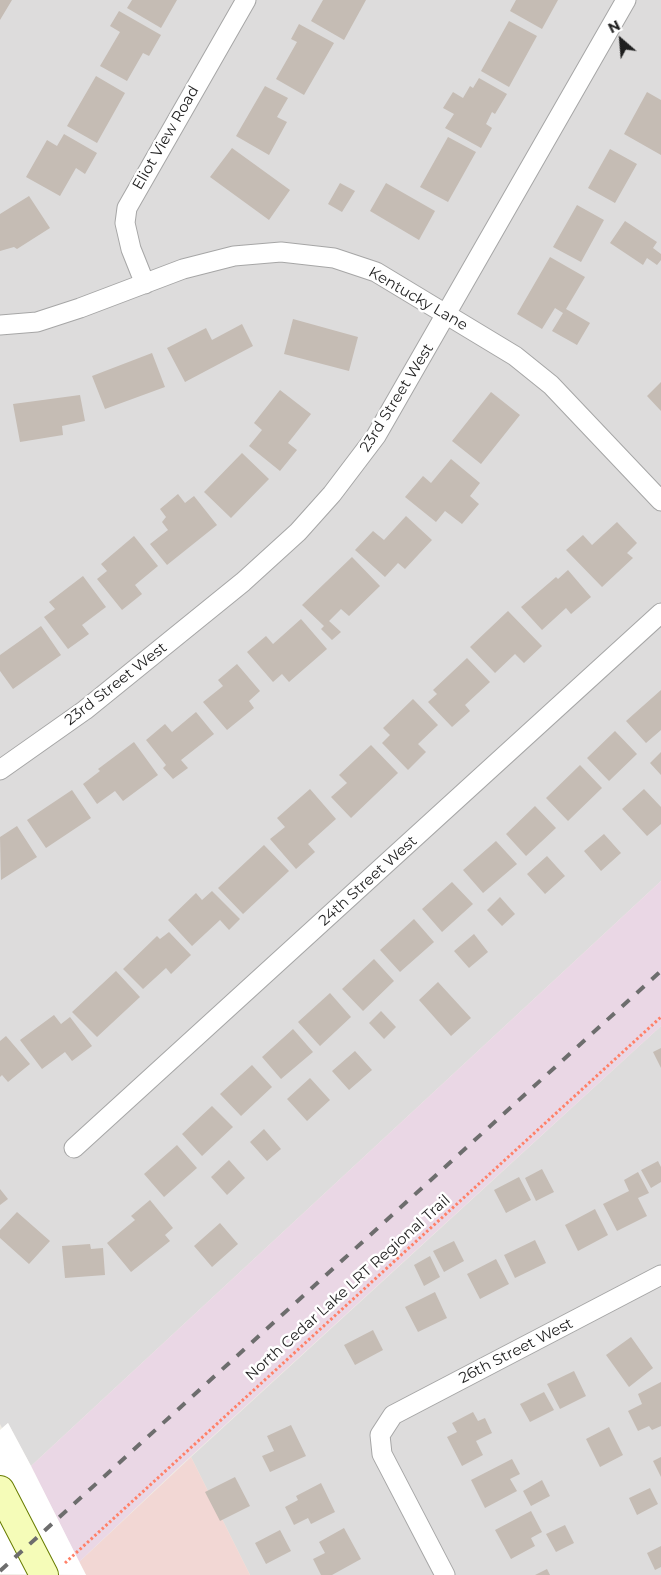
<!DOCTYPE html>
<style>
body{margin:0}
#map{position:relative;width:661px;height:1575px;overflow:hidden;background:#f0ede5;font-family:Montserrat,sans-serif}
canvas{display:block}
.north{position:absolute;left:596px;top:15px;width:50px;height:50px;-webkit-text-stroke:4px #fff;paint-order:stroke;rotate:333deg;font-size:14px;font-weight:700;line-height:20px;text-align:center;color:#1f1f1f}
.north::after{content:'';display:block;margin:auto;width:18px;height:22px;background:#1f1f1f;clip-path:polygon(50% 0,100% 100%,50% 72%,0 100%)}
</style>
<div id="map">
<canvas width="661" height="1575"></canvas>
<div class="north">N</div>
</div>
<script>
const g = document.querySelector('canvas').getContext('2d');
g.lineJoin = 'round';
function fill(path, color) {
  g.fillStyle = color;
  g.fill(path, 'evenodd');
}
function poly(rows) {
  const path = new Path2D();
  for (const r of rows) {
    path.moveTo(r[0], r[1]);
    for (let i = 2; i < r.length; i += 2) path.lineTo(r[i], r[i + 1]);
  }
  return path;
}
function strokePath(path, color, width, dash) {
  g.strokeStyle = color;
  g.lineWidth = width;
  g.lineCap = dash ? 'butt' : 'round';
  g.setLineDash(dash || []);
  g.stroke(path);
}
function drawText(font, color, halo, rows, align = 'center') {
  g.font = font + ' Montserrat,sans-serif';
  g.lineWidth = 5;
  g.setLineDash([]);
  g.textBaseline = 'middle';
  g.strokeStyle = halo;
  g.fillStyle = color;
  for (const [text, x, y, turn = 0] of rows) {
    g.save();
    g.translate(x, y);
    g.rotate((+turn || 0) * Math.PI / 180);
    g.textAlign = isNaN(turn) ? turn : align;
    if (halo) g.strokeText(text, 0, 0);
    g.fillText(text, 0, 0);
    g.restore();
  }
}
fill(poly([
 [0,0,661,0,661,881,31,1466,8,1423,2,1428,0,1424],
 [661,1026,661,1575,250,1575,191,1457]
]), '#dddcdc');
fill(poly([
 [191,1457,250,1575,86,1575,79,1562]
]), '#f2d7d4');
fill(poly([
 [661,881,661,1026,178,1468,79,1562,31,1466]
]), '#ead7e5');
fill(poly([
 [8,1423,31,1466,86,1575,0,1574,0,1430]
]), '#fff');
fill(poly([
 [0,0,12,0,0,20],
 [132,0,177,0,161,28,127,8],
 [323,0,366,0,344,40,311,21],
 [516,0,558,0,542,29,510,11],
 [119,11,161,35,149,56,143,53,127,81,100,66,120,32,110,26],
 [509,21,537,36,509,87,481,71],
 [299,24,334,43,304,95,276,79,297,42,291,39],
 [96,76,125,93,97,143,67,126],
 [479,78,507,94,495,114,492,112,486,124,492,128,481,148,445,128,454,114,443,108,453,92,463,98,470,86,473,88],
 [265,86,288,98,277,117,287,122,269,155,236,136],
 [647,92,661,100,661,155,624,134],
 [64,134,97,153,85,174,76,168,60,196,26,177,47,140,57,146],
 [448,137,476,152,448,202,420,187],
 [232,148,290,190,269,220,210,177],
 [610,149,637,164,615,203,588,188],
 [340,183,355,191,342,212,328,204],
 [386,183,435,211,419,240,370,211],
 [29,196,50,228,17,249,14,247,0,251,0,214],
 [577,205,604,220,581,262,553,247],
 [625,221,657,242,653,248,661,254,661,260,657,265,647,258,643,265,610,243],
 [550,257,585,277,566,309,590,323,577,345,552,331,563,313,555,308,542,329,517,314],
 [293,319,358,337,349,371,284,354],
 [242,324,253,346,185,382,167,348,206,328,212,340],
 [152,353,165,387,105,409,92,376],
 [661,382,661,411,647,396],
 [280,390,311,414,288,443,297,450,280,471,249,446,262,430,254,423],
 [491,392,520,415,481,464,452,441],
 [80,395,85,421,62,426,63,435,20,442,13,404],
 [242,453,269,479,231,518,204,492],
 [451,459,480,483,470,496,479,504,462,524,445,511,436,522,405,497,423,476,431,483],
 [178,494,185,503,194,496,217,525,167,565,150,544,168,530,162,522,166,517,160,509],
 [406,516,432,540,405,569,398,563,385,577,355,550,373,531,384,540],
 [617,522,637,543,627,553,633,558,602,587,566,550,583,535,592,545],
 [134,536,158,566,135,585,142,594,122,610,97,579,107,571,101,564],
 [352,557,380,586,349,616,341,609,329,621,341,632,332,640,321,629,324,626,302,605],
 [568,570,591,597,571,614,566,608,542,630,521,607,556,577,558,579],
 [83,576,106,607,82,625,89,634,68,649,44,617,55,609,49,602],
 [508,611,542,646,524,663,515,654,495,673,470,647],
 [301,619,327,649,289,682,282,674,273,682,247,652,266,636,273,644],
 [41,626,61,655,13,689,0,671,0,655],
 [467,658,490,682,465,705,470,711,452,727,428,702,437,694,433,690],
 [237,664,260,691,249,701,254,708,227,730,203,702,223,686,218,680],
 [661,690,661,730,646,743,626,721],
 [413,699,438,725,418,744,426,752,408,770,382,743,390,735,383,728],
 [196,712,214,734,181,760,188,768,173,779,163,768,166,765,146,740,165,724,172,732],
 [615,731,637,754,609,781,587,758],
 [134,742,158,775,123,801,115,791,97,804,83,784,100,771,98,769],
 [371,745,398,773,351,818,331,797,347,783,339,775],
 [661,752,661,775,650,763],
 [580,765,602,788,568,821,546,798],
 [310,789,336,819,308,844,315,852,296,869,270,839,285,827,277,818],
 [644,789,661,807,661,824,647,836,622,809],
 [72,790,91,818,46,848,27,820],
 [535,806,556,828,526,856,506,834],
 [17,826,37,857,1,880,0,837],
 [604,834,621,853,601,871,584,851],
 [496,841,517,864,483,893,463,870],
 [264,845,289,871,243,914,218,888],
 [547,856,565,876,545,894,527,874],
 [452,882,473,904,442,932,422,909],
 [212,891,240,919,229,930,220,920,192,946,168,920,196,893,202,900],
 [500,897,515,914,502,926,487,910],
 [414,919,434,942,400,972,380,950],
 [169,932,191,955,171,974,166,968,143,989,123,969,157,936,160,939],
 [474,934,488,952,469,968,454,951],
 [374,959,394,981,363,1011,342,989],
 [116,971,140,997,97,1037,72,1012],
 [438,982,471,1018,451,1036,419,1000],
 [330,993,351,1017,320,1046,298,1022],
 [381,1011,396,1027,384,1039,369,1023],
 [54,1015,61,1024,70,1017,92,1046,72,1061,65,1052,42,1069,20,1040],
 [293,1029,313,1052,281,1079,262,1057],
 [6,1036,30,1064,8,1082,2,1075,0,1077,0,1041],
 [661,1048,661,1068,653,1052],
 [355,1051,372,1070,349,1090,332,1071],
 [252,1065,272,1087,241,1116,220,1094],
 [310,1078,330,1100,307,1121,287,1099],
 [212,1106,233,1127,202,1156,182,1134],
 [264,1129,281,1149,267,1161,250,1142],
 [177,1145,197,1168,164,1197,144,1174],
 [229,1160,245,1178,227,1195,211,1177],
 [658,1161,661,1167,661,1182,651,1188,641,1170],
 [542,1169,554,1192,536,1201,525,1178],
 [638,1172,649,1193,638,1198,647,1216,617,1231,603,1204,629,1191,624,1180],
 [519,1177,531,1200,506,1213,494,1190],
 [0,1189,8,1199,0,1205],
 [150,1200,173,1228,165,1235,170,1241,131,1272,107,1243,135,1220,131,1216],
 [595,1209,608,1235,578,1251,565,1225],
 [17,1212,50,1241,29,1264,0,1238,0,1230],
 [220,1223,238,1244,212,1267,194,1246],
 [535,1240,546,1263,515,1278,504,1255],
 [454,1241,464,1261,444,1272,433,1251],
 [90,1244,91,1249,103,1248,105,1275,65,1278,62,1246],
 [430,1256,440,1277,424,1286,414,1265],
 [496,1259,509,1284,480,1299,467,1274],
 [435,1292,447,1318,418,1332,405,1307],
 [373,1330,383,1350,355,1365,344,1345],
 [631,1337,653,1368,629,1387,606,1355],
 [574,1371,586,1396,560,1409,547,1384],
 [661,1382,661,1426,652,1430,649,1426,638,1431,628,1411,642,1404,638,1394],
 [544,1392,554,1410,530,1422,520,1404],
 [473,1412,478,1421,485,1418,492,1433,476,1441,483,1455,462,1466,447,1437,457,1432,452,1423],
 [291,1425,306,1456,270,1472,262,1456,274,1451,267,1436],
 [609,1427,623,1455,600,1467,586,1439],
 [661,1457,661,1477,653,1461],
 [512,1459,520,1474,510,1479,517,1491,485,1508,471,1480],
 [235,1477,250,1506,220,1521,205,1492],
 [542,1480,550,1496,531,1506,523,1491],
 [321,1483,335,1512,311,1524,308,1518,294,1525,285,1507,298,1500,296,1496],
 [650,1488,658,1504,637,1515,629,1498],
 [531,1511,542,1532,531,1538,535,1546,511,1559,495,1530],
 [565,1525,574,1543,556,1552,546,1534],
 [344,1528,361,1559,332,1575,321,1575,313,1559,325,1553,319,1542],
 [280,1530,291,1551,266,1564,255,1543],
 [661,1546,661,1567,655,1570,647,1553],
 [547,1569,550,1575,535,1575]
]), '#c5bcb4');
const minor = poly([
 [145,284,131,249,125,223,127,208,246,0],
 [0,325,37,322,80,308,183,269,234,256,281,252,334,258,376,272,515,356,551,385,661,501],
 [0,770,85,710,243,582,298,532,332,494,376,436,626,0],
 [74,1148,661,613],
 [445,1575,382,1454,380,1435,393,1415,661,1275]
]);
const secondary = poly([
 [0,1490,44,1575]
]);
strokePath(minor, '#a6a6a6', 21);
strokePath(secondary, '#687c01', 30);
strokePath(poly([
 [65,1563,661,1017]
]), '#ff8068', 3, [2.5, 2.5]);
strokePath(minor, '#fff', 19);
strokePath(secondary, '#f5fcb8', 28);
strokePath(poly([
 [0,1571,661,971]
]), '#6d6d6d', 4, [10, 10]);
drawText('15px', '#1f1f1f', '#fff', [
 ["Eliot View Road",166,138,-60],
 ["Kentucky Lane",418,299,30],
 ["23rd Street West",397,398,-58],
 ["23rd Street West",116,684,-38],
 ["24th Street West",368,881,-42],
 ["North Cedar Lake LRT Regional Trail",348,1288,-42],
 ["26th Street West",516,1351,-27]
]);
</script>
